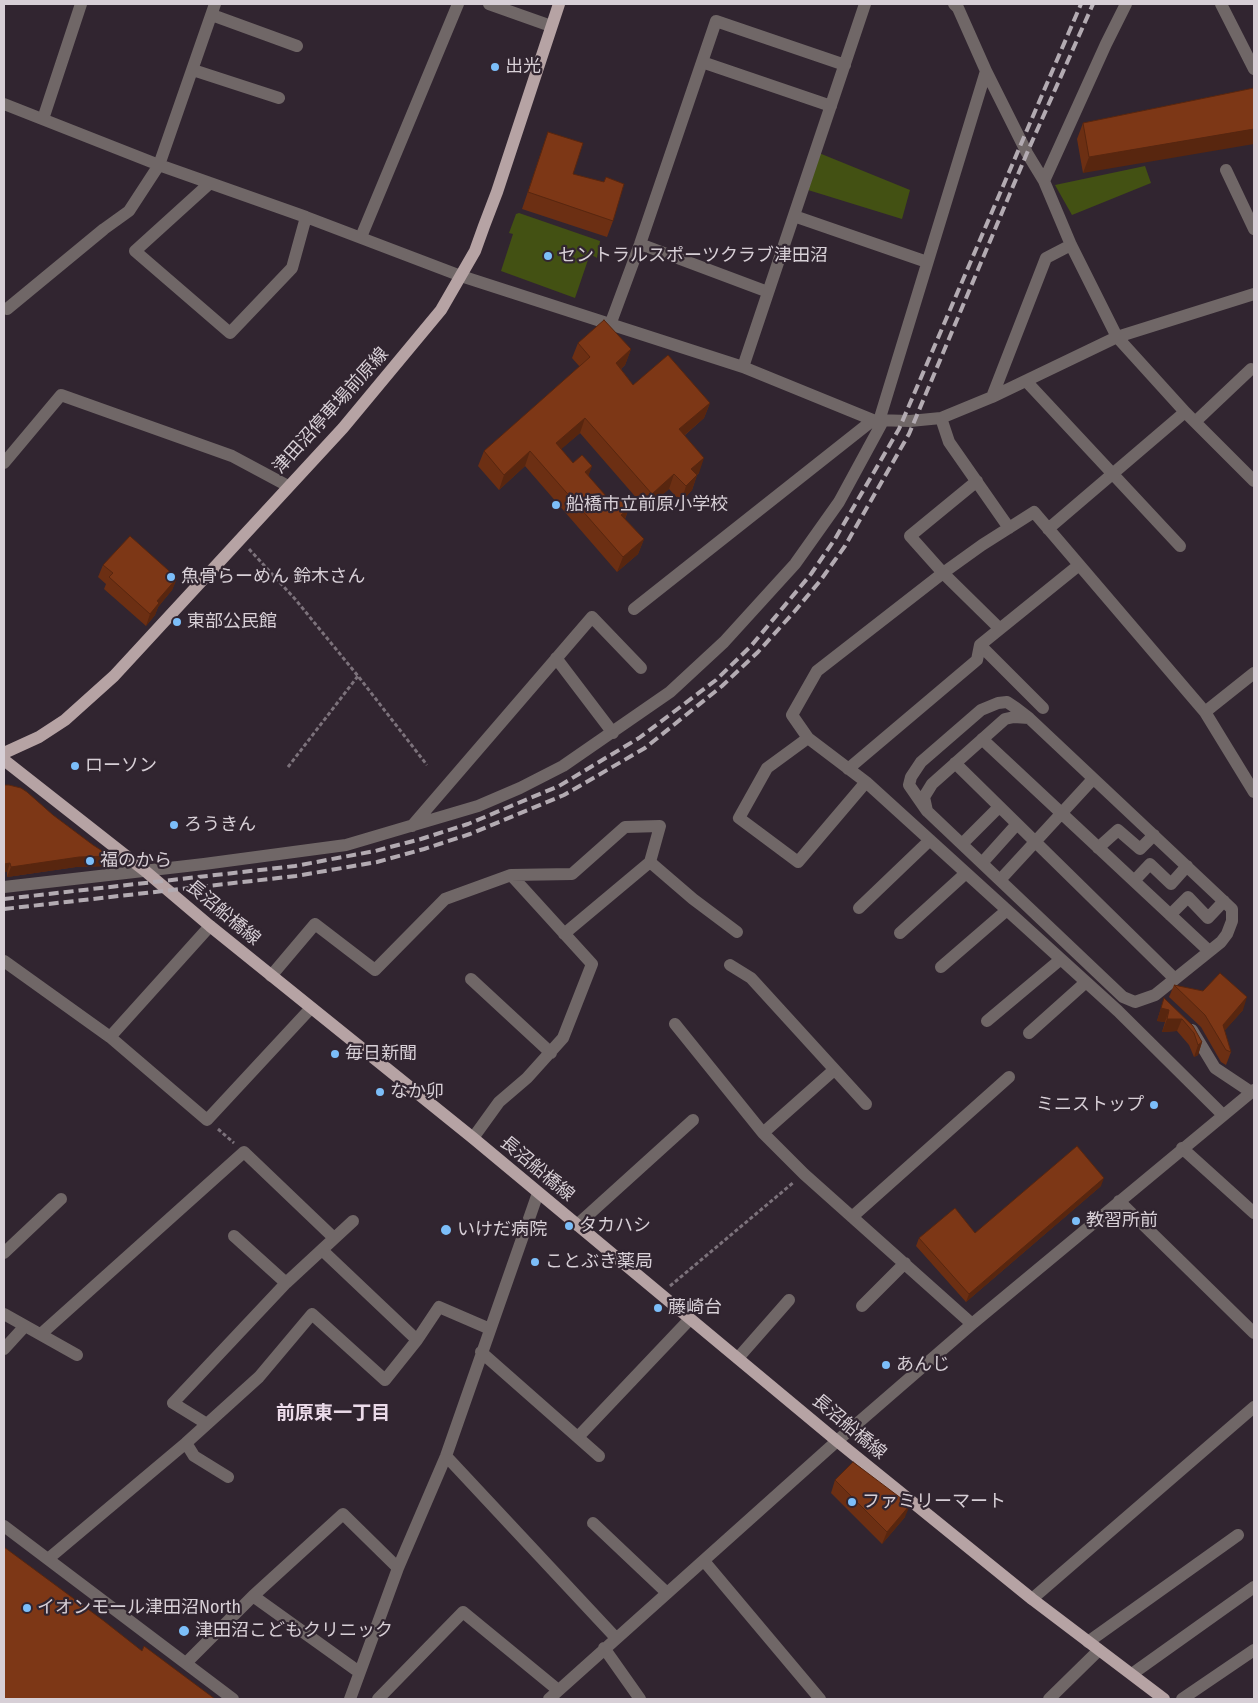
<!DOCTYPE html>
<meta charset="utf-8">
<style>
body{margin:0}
#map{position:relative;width:1258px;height:1703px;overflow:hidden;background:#312530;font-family:"Fira Sans Condensed",sans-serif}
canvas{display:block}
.frame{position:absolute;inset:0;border:5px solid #d7cfd6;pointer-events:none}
</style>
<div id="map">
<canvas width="1258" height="1703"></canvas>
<div class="frame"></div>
</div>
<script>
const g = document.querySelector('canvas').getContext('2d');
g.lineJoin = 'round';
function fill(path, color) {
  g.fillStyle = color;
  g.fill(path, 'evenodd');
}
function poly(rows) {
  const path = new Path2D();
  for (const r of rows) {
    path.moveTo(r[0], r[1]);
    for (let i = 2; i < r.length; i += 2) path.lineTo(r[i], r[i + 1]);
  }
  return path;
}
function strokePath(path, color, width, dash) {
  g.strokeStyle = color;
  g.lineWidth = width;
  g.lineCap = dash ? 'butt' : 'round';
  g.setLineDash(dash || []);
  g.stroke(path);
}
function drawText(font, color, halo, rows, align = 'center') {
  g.font = font + ' "Fira Sans Condensed","Noto Sans JP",sans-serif';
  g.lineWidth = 4.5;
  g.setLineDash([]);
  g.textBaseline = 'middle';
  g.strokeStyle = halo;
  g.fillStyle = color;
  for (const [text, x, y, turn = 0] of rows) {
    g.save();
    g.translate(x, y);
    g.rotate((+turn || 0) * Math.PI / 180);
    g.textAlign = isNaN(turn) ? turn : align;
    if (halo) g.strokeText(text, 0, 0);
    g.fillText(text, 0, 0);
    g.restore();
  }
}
fill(poly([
 [819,153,910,190,902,219,808,190],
 [1145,166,1151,183,1072,215,1055,185],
 [519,213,600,241,597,258,590,254,575,298,501,271,513,234,509,233,516,214]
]), '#435113');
strokePath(poly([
 [249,549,295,599,358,676,427,765],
 [288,767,358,676],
 [218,1129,234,1143],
 [670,1286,794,1182]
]), '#7c727b', 3, [4, 2.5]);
strokePath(poly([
 [489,4,551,26],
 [954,4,958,8,986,71,1027,153,1044,181,1071,245,1117,337,1185,412,1254,481],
 [1221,4,1254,69],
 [212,15,297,46],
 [702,62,831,106],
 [193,70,279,98],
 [4,104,159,165,306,217,461,276,743,367,873,420,910,421,941,418,992,397,1117,337,1254,294],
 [43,119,81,4],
 [1226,170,1254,229],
 [1044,181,1106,44,1126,4],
 [210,183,135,251,230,333,292,268,306,217],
 [794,216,927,262],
 [361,237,458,4],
 [640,244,768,292],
 [7,309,104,229,129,211,159,165,215,4],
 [610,325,640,244,716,21,845,65],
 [743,367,865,4],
 [1026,381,1180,546],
 [992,397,1046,258,1071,245],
 [941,418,949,442,1009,528],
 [879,421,986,71],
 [1195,422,1251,369],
 [4,463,61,395,232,456,288,486],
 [977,481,910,536,943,573,1000,629],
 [1048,529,1185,412],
 [634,609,873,420],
 [980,645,1043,708],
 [556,658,613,733],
 [1205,712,1254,673],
 [808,738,767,768,739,818,798,862,866,782],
 [982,739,1209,951],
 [955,763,1175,979],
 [848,769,977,660,980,645,1079,565],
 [927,811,909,785,911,777,921,762,981,710,998,703,1007,702,1016,708,1029,718,1232,909,1232,921,1227,934,1221,942,1155,995,1135,1002,1123,997,927,811,924,797,932,784,1005,719,1014,717,1029,718],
 [412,826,592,617,641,668],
 [962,844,999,807],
 [1098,848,1118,830,1140,849,1154,835],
 [650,862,693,899,737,932],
 [982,863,1017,824],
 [1000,880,1093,779],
 [1134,881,1150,864,1171,884,1187,866],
 [4,887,204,864,346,845,478,806,520,788,563,766,670,692,724,642,795,564,839,502,883,421],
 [859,908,930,840],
 [1170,915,1188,897,1208,918,1224,901],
 [900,933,966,873],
 [4,961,110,1037,207,1120,311,1008],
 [730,965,751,978,866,1104],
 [941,967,1007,910],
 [271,976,315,924,375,970,445,899,511,875,572,874,625,827,660,826,650,862,564,934],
 [471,979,551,1053],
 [987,1021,1061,959],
 [675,1024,763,1133,804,1174,972,1324],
 [1192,1030,1215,1068,1251,1092],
 [1029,1033,1086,982],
 [110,1037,210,926],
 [1223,1115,1118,1011,866,782,808,738,792,715,817,671,943,573,982,545,1034,512,1205,712,1254,792],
 [763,1133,834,1070],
 [473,1138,499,1102,527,1078,563,1038,592,964,511,875],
 [1182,1148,1254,1213],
 [1119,1201,1254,1333],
 [852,1217,1009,1077],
 [577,1225,693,1120],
 [234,1236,286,1283],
 [322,1250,417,1340],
 [4,1253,61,1199],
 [862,1306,905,1263],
 [4,1314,77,1355],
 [41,1334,244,1152,334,1238],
 [4,1349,25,1326],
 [481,1352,599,1456],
 [738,1358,789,1300],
 [207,1424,173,1403,286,1283,353,1221],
 [578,1437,690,1319],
 [186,1443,194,1456,228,1477],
 [446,1456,616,1638],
 [593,1523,667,1593],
 [4,1526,233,1699],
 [48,1559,186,1443,259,1377,312,1314,385,1380,417,1340,439,1307,490,1329],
 [704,1561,820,1699],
 [253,1596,359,1672],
 [1032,1599,1254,1407],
 [1088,1642,1238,1535],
 [604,1648,640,1699],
 [186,1663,253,1596,343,1514,398,1568],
 [1132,1674,1254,1587],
 [350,1699,398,1568,446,1456,538,1193],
 [378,1699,463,1612,558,1690],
 [549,1699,837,1441,972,1324,1254,1090],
 [1049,1699,1099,1650],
 [1182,1699,1254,1650]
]), '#706767', 12);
strokePath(poly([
 [4,753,39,737,65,720,114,676,343,428,441,310,475,251,484,226,497,192,559,4],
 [4,760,144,870,210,926,473,1138,837,1441,1032,1599,1164,1699]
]), '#b6a3a4', 12);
strokePath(poly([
 [4,899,295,866,375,851,421,839,468,824,559,786,639,738,716,680,751,646,811,574,835,539,899,429,1081,4],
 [4,909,296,876,377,862,424,849,470,834,564,795,645,748,722,686,758,652,794,612,820,581,845,546,909,434,1027,153,1093,4]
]), '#b3abb2', 4, [10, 5]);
fill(poly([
 [1254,88,1083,173,1077,139,1083,123],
 [548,132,573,174,613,221,607,237,522,209],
 [578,343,631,349,625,365,621,369,633,385,710,403,704,418,685,435,699,473,697,475,692,490,681,502,669,489,646,509,580,433,561,449,573,463,592,466,588,476,613,504,629,508,625,519,644,539,638,554,617,572,525,466,499,490,478,466,484,451,580,367,572,358],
 [103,565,177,578,172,590,158,607,155,615,146,626,104,589,106,584,98,577],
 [4,785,53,815,93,845,110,856,107,866,76,867,7,877,7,872,4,872],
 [1174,985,1243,1010,1224,1031,1231,1052,1226,1065,1221,1062,1201,1027,1169,997],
 [1164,998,1202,1042,1198,1055,1194,1057,1189,1045,1177,1031,1162,1032,1165,1022,1157,1021],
 [1101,1186,966,1302,916,1246,919,1238,975,1233],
 [835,1480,905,1517,882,1544,831,1493]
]), '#6c2f13');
fill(poly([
 [1254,129,1254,144,1083,173,1089,157],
 [631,349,625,365,610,378,616,363],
 [710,403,704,418,674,444,679,429],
 [585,418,580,433,551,458,556,443],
 [530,451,525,466,499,490,504,475],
 [704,458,699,473,686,484,691,469],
 [592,466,586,482,585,472],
 [674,474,669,489,646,509,652,494],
 [697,475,692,490,681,502,686,486],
 [629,508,623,523,621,515],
 [644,539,638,554,617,572,623,557],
 [177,578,172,590,158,607,155,615,146,626,150,614,157,601],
 [110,856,107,866,76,867,7,877,11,867,79,857],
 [10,863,7,872,4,872,4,864],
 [1247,997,1243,1010,1218,1038,1223,1025],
 [1161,1008,1169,1010,1165,1022,1157,1021],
 [1167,1019,1182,1019,1177,1031,1162,1032],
 [1202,1042,1198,1055,1194,1057,1198,1045],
 [1104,1178,1101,1186,966,1302,969,1294],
 [910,1505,905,1517,882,1544,887,1532]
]), '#58260f');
const building = poly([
 [1254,88,1254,129,1089,157,1083,123,1254,88],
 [548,132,583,143,573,174,604,182,606,177,624,184,613,221,528,192,548,132],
 [604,320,631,349,616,363,633,385,668,355,710,403,679,429,704,458,691,469,697,475,686,486,674,474,652,494,585,418,556,443,573,463,582,455,592,466,585,472,613,504,621,498,629,508,621,515,644,539,623,557,530,451,504,475,484,451,590,357,578,343,604,320],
 [130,536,177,578,157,601,159,603,150,614,109,577,113,573,103,565,130,536],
 [4,785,9,785,21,788,27,792,53,815,93,845,110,856,79,857,11,867,10,863,4,864,4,785],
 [1220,973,1247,997,1223,1025,1231,1052,1226,1050,1205,1015,1174,985,1203,991,1220,973],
 [1164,998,1193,1026,1202,1042,1198,1045,1194,1033,1182,1019,1167,1019,1169,1010,1161,1008,1164,998],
 [1077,1146,1104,1178,969,1294,919,1238,955,1208,975,1233,1077,1146],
 [853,1462,910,1505,887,1532,835,1480,853,1462],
 [4,1547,104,1621,142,1651,144,1646,215,1699,4,1699,4,1547]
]);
fill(building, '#7d3716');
strokePath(building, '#58260f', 1);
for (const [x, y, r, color] of [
 [495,67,5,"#7cbef9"],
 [548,256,5,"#7cbef9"],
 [556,505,5,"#7cbef9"],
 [171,577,5,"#7cbef9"],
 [177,622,5,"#7cbef9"],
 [75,766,5,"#7cbef9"],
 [174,825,5,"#7cbef9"],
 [90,861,5,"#7cbef9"],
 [335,1054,5,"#7cbef9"],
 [380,1092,5,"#7cbef9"],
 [1154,1105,5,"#7cbef9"],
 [1076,1221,5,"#7cbef9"],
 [569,1226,5,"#7cbef9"],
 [446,1230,6,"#7cbef9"],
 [535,1262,5,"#7cbef9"],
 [658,1308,5,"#7cbef9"],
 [886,1365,5,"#7cbef9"],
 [852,1502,5,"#7cbef9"],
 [27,1608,5,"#7cbef9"],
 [184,1631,6,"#7cbef9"]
]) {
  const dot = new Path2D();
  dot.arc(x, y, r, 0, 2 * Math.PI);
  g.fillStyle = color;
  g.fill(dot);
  strokePath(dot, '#312530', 2);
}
drawText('18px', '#d7cfd6', '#312530', [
 ["出光",505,67],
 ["セントラルスポーツクラブ津田沼",558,256],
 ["船橋市立前原小学校",566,505],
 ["魚骨らーめん 鈴木さん",181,577],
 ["東部公民館",187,622],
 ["ローソン",85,766],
 ["ろうきん",184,825],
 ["福のから",100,861],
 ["毎日新聞",345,1054],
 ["なか卯",390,1092],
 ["ミニストップ",1144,1105,"right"],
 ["教習所前",1086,1221],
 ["タカハシ",579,1226],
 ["いけだ病院",457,1230],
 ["ことぶき薬局",545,1262],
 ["藤崎台",668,1308],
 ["あんじ",896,1365],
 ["ファミリーマート",862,1502],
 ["イオンモール津田沼North",37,1608],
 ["津田沼こどもクリニック",195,1631]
], 'left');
drawText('18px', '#d7cfd6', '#312530', [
 ["津田沼停車場前原線",331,411,-48],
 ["長沼船橋線",223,913,40],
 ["長沼船橋線",537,1169,40],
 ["長沼船橋線",849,1427,40]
]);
drawText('bold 19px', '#ebdbe9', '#312530', [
 ["前原東一丁目",333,1414]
]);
</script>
